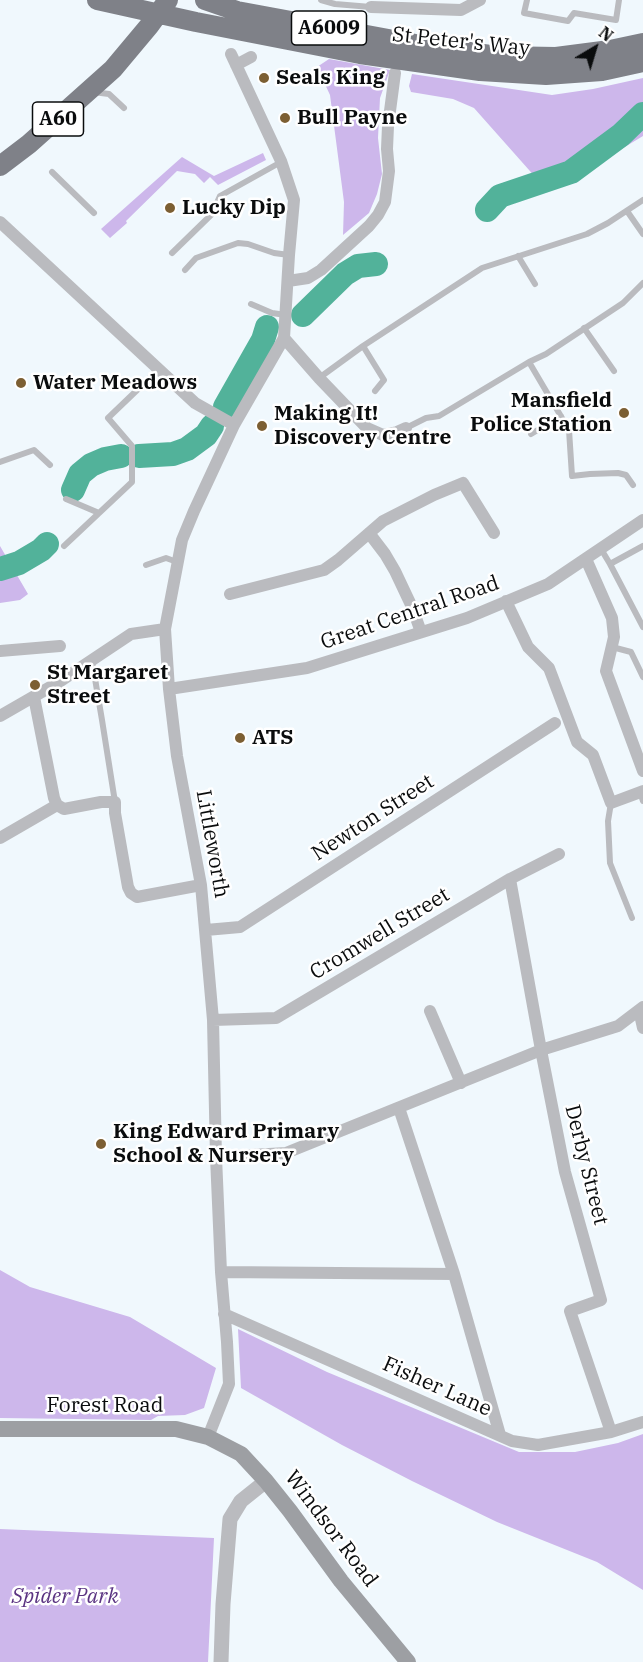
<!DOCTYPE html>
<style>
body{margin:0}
#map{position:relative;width:643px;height:1662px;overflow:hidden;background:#f0f8fd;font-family:"IBM Plex Serif",serif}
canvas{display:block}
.north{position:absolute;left:565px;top:18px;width:60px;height:60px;-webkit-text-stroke:4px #fff;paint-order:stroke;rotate:38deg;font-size:16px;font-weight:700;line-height:24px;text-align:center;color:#0a0c0d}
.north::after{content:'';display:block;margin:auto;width:21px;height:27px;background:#0a0c0d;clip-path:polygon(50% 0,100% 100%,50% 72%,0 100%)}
</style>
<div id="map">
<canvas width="643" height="1662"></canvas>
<div class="north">N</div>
</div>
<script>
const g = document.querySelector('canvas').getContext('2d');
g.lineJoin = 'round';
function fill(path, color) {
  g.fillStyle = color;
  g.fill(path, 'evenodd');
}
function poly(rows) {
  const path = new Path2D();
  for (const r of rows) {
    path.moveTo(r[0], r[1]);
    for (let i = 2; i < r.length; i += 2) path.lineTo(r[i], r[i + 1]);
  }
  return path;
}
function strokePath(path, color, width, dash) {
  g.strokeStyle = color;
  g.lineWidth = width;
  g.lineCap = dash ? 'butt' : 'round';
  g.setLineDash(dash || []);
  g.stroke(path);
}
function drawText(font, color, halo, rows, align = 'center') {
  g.font = font + ' "IBM Plex Serif",serif';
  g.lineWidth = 5;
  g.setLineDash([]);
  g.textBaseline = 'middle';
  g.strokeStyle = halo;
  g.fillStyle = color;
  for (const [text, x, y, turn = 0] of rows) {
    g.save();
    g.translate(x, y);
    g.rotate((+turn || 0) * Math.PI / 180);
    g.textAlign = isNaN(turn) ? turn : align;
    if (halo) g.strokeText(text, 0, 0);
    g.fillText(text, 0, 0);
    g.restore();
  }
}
fill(poly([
 [329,59,390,70,380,98,378,138,382,174,377,194,369,213,343,235,344,202,330,95,317,67],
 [412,74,552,95,593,89,643,78,643,136,570,180,545,188,474,108,453,99,411,92,409,86],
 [263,153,266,160,264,161,218,185,210,177,204,183,195,174,177,171,126,221,127,223,110,238,101,229,182,157,214,176],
 [0,546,28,594,20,600,0,603],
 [0,1270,30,1287,130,1317,216,1368,204,1408,185,1415,158,1416,151,1420,0,1418],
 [238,1329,327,1372,519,1452,575,1452,618,1443,643,1434,643,1590,597,1562,497,1522,412,1481,342,1445,241,1388],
 [0,1529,214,1538,208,1662,0,1662]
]), '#cdb7eb');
strokePath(poly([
 [487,210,500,196,571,172,621,135,643,114],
 [303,315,345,274,358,266,376,264],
 [225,407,263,340,267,327],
 [139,456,173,454,187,449,206,435,212,426],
 [73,490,80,474,91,465,105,459,121,456],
 [0,569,19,563,41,550,47,544]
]), '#52b29a', 24);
strokePath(poly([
 [321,0,335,4,371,7],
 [527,0,524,13,568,21,574,13,616,20,619,0],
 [93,92,109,94,124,108],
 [52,172,94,213],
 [627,211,643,234],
 [172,253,212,214,220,196,281,162],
 [518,256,535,284],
 [185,270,196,258,238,243,248,244,274,253,289,255],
 [251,304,272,313,286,315],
 [584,328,614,371],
 [363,346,384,380,375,391],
 [529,362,569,430,572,476,590,474,618,473,626,475,633,485],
 [319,378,363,346,482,268,587,234,608,223,643,200],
 [406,428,426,418,439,416,529,362,546,354,623,303,643,283],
 [531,434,561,416],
 [0,462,34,450,50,465],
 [66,499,99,513],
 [64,546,132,482,132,446,108,418,158,370],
 [601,549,610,564,643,546],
 [610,564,643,627],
 [146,565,166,558,177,562],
 [612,647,631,652,643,677],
 [92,661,102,720,115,802],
 [640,792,643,801],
 [611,803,608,821,610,863,632,918]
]), '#babbbf', 6);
strokePath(poly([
 [371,7,461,10,480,0],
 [236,65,251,57],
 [0,222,195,403,234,425],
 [288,281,308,278,321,270,369,226,378,215,385,202,389,171,387,149,388,126,395,73],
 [284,338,319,378,367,428,383,435,397,432,406,428],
 [369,533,385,554,395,571,412,607,421,632],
 [586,559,612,618,614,637,606,671,643,771],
 [230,594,324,570,338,560,383,521,434,495,463,483,494,533],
 [506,601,528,647,549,668,577,742,593,755,611,803,643,791],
 [0,651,60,646],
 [169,689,307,668,467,618,548,584,643,520],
 [34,697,54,798,57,805],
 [0,716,59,682,131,634,165,629],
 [57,805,64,809,101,802,115,802,115,813,128,887,131,893,137,897,201,885],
 [0,838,57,805],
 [510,879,541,1050,565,1172,601,1300,570,1311,611,1432],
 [206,930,240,927,555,723],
 [639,1010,643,1028],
 [430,1011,461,1083],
 [213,1020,276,1018,510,879,559,854],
 [399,1108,454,1274,500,1435],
 [216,1157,286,1153,541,1050,618,1026,643,1007],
 [221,1272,454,1274],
 [224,1314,512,1441,538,1445,611,1432,643,1422],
 [208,1437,229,1384,227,1342,221,1272,216,1157,213,1020,201,885,177,756,169,689,165,629,182,540,194,511,234,425,284,338,289,255,294,200,281,161,231,54]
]), '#babbbf', 12);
strokePath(poly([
 [221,1662,223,1604,230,1519,241,1501,266,1481]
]), '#babbbf', 15);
strokePath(poly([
 [0,1429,176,1429,208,1437,241,1454,266,1481,290,1511,341,1581,408,1662]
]), '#9d9fa3', 16);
strokePath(poly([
 [97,0,196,22,360,54,480,71,546,75,602,71,643,62],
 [205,0,237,11,421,45,497,56,556,57,610,50,643,43],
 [0,166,29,144,113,69,149,26,168,0]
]), '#7f8188', 20);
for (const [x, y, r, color] of [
 [264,78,6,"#7c5f33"],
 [285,118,6,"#7c5f33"],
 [170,208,6,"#7c5f33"],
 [21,383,6,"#7c5f33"],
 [624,413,6,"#7c5f33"],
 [262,426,6,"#7c5f33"],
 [35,685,6,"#7c5f33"],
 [240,738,6,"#7c5f33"],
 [101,1144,6,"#7c5f33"]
]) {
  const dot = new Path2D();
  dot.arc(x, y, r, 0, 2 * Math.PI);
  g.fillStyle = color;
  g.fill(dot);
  strokePath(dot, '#fff', 2);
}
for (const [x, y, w] of [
 [329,28,75],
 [58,119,51]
]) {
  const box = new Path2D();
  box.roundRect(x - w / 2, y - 17, w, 34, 4.5);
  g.fillStyle = '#fff';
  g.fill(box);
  strokePath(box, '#0a0c0d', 1.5);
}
drawText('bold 20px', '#0a0c0d', null, [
 ["A6009",329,28],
 ["A60",58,119]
]);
drawText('21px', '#0a0c0d', '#fff', [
 ["St Peter's Way",461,42,6],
 ["Great Central Road",410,613,-19],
 ["Newton Street",373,818,-33],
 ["Littleworth",212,844,80],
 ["Cromwell Street",380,934,-31],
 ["Derby Street",586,1165,76],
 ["Fisher Lane",437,1387,24],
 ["Forest Road",105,1406],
 ["Windsor Road",331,1529,53]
]);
drawText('bold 21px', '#0a0c0d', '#fff', [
 ["Seals King",276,78],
 ["Bull Payne",297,118],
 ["Lucky Dip",182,208],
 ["Water Meadows",33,383],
 ["Mansfield",612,401,"right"],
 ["Police Station",612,425,"right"],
 ["Making It!",274,414],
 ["Discovery Centre",274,438],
 ["St Margaret",47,673],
 ["Street",47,697],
 ["ATS",252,738],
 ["King Edward Primary",113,1132],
 ["School & Nursery",113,1156]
], 'left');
drawText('italic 21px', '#5b3482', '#fff', [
 ["Spider Park",65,1597]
]);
</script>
